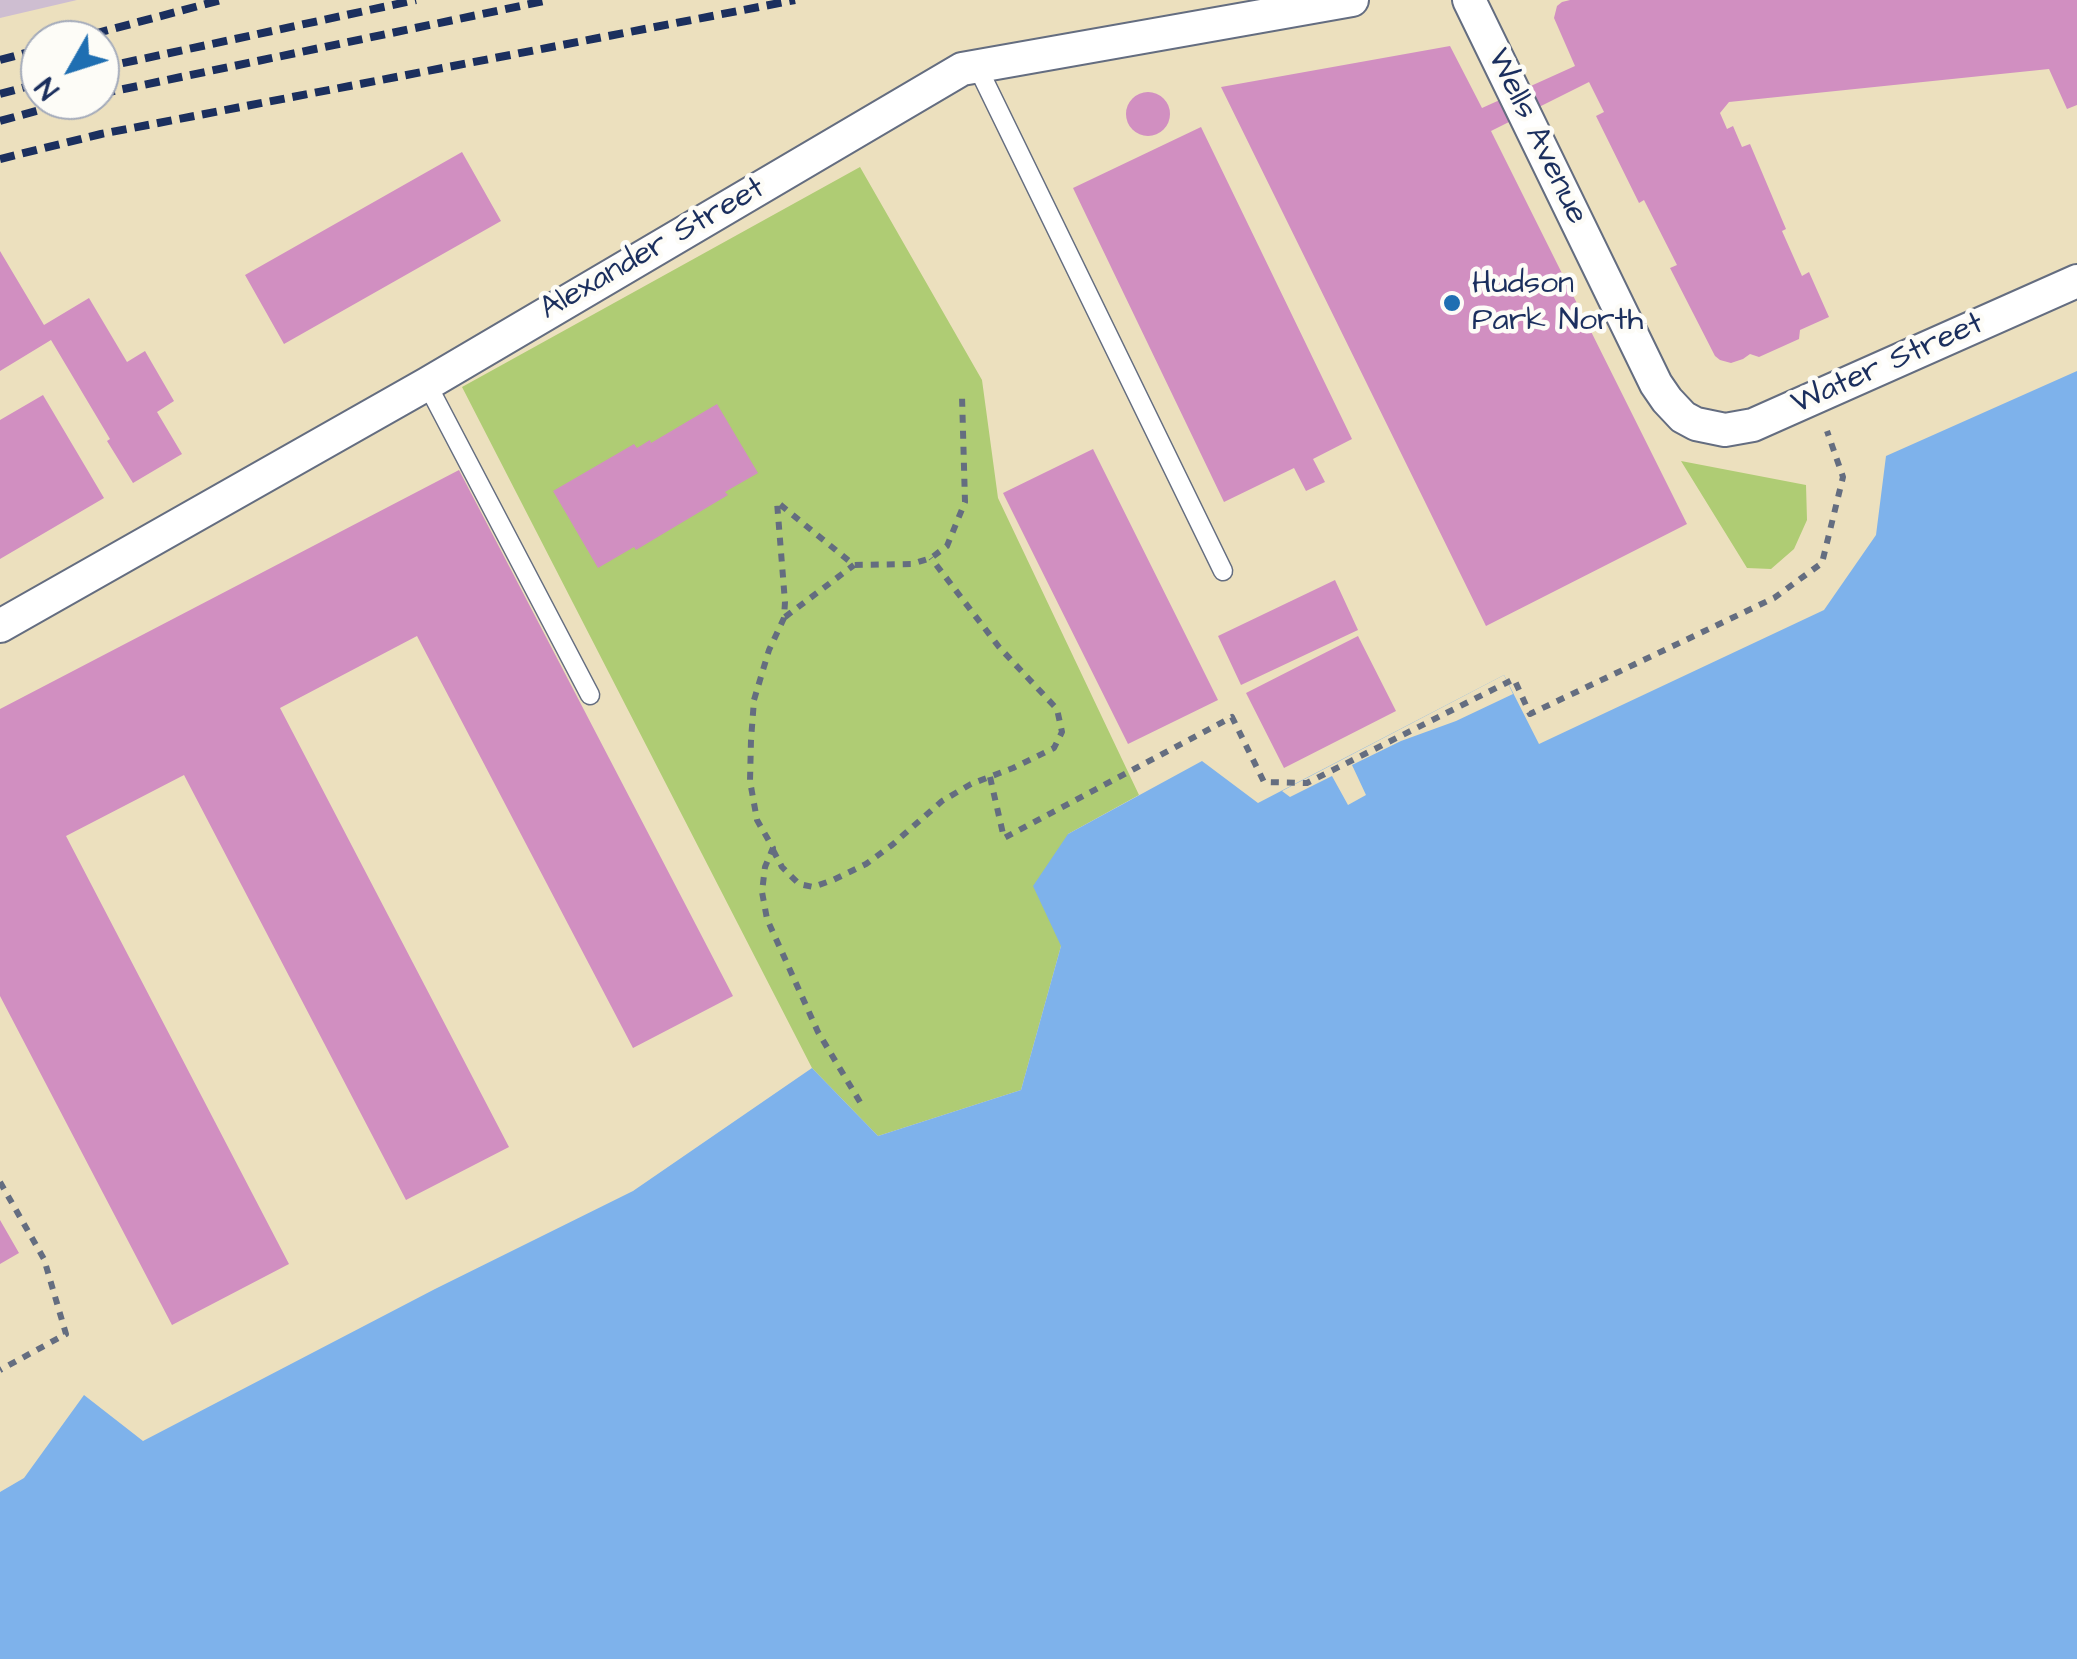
<!DOCTYPE html>
<style>
body{margin:0}
#map{position:relative;width:2077px;height:1659px;overflow:hidden;background:#ece0be;font-family:"Architects Daughter",sans-serif}
canvas{display:block}
.north{position:absolute;left:20px;top:20px;width:100px;height:100px;box-sizing:border-box;background:#fdfcf7;border:2px solid #a3aaba;border-radius:50%;rotate:231deg;font-size:28px;font-weight:700;line-height:40px;text-align:center;color:#1b2f5e}
.north::after{content:'';display:block;margin:auto;width:35px;height:45px;background:#1f6fb2;clip-path:polygon(50% 0,100% 100%,50% 72%,0 100%)}
</style>
<div id="map">
<canvas width="2077" height="1659"></canvas>
<div class="north">N</div>
</div>
<script>
const g = document.querySelector('canvas').getContext('2d');
g.lineJoin = 'round';
function fill(path, color) {
  g.fillStyle = color;
  g.fill(path, 'evenodd');
}
function poly(rows) {
  const path = new Path2D();
  for (const r of rows) {
    if (r.length === 3) {
      path.moveTo(r[0] + r[2], r[1]);
      path.arc(r[0], r[1], r[2], 0, 2 * Math.PI);
      continue;
    }
    path.moveTo(r[0], r[1]);
    for (let i = 2; i < r.length; i += 2) path.lineTo(r[i], r[i + 1]);
  }
  return path;
}
function strokePath(path, color, width, dash) {
  g.strokeStyle = color;
  g.lineWidth = width;
  g.lineCap = dash ? 'butt' : 'round';
  g.setLineDash(dash || []);
  g.stroke(path);
}
function drawText(font, color, halo, rows, align = 'center') {
  g.font = font + ' "Architects Daughter",sans-serif';
  g.lineWidth = 9;
  g.setLineDash([]);
  g.textBaseline = 'middle';
  g.strokeStyle = halo;
  g.fillStyle = color;
  for (const [text, x, y, turn = 0] of rows) {
    g.save();
    g.translate(x, y);
    g.rotate((+turn || 0) * Math.PI / 180);
    g.textAlign = isNaN(turn) ? turn : align;
    if (halo) g.strokeText(text, 0, 0);
    g.fillText(text, 0, 0);
    g.restore();
  }
}
fill(poly([
 [0,0,77,0,0,18]
]), '#cebed1');
fill(poly([
 [860,167,982,380,998,498,1139,795,1068,834,1061,946,1021,1090,878,1136,812,1068,462,387],
 [1681,461,1806,485,1807,520,1794,549,1771,569,1747,568]
]), '#afcc74');
fill(poly([
 [2077,371,2077,1659,0,1659,0,1492,24,1478,84,1395,143,1441,435,1289,633,1191,812,1068,878,1136,1021,1090,1061,946,1033,886,1068,834,1202,761,1258,803,1504,675,1539,744,1824,610,1876,535,1886,456]
]), '#7eb2eb');
fill(poly([
 [1504,675,1513,694,1456,721,1401,741,1352,765,1366,795,1348,805,1332,776,1290,797,1282,791]
]), '#ece0be');
fill(poly([
 [1570,0,2077,0,2077,105,2067,109,2049,69,1729,102,1720,113,1727,129,1733,126,1742,147,1750,144,1786,229,1782,231,1802,276,1809,272,1829,317,1800,330,1799,339,1759,357,1750,354,1743,359,1731,363,1720,360,1715,356,1670,268,1677,265,1644,200,1639,203,1596,116,1604,112,1589,82,1491,131,1687,524,1486,626,1221,87,1450,46,1482,108,1575,66,1554,18,1557,6,1562,2],
 [1148,114,22],
 [1201,127,1352,439,1313,459,1325,482,1306,491,1294,468,1224,502,1073,188],
 [462,152,501,221,284,344,245,275],
 [0,251,44,325,89,298,127,362,145,351,174,401,157,412,182,454,133,483,107,441,110,439,51,340,0,371],
 [43,395,104,498,0,559,0,420],
 [717,404,758,473,725,492,728,495,636,550,634,547,598,568,553,491,634,444,637,448,650,440,651,443],
 [1093,449,1218,700,1128,744,1003,493],
 [459,470,733,996,633,1048,417,636,280,708,509,1147,406,1200,184,775,66,836,289,1264,172,1325,0,996,0,709],
 [1335,580,1358,630,1241,685,1218,636],
 [1358,636,1396,711,1284,768,1246,693],
 [0,1220,19,1253,0,1264]
]), '#d18fc1');
const lane = poly([
 [977,66,1223,571],
 [427,384,590,695]
]);
const street = poly([
 [1469,0,1656,384,1667,400,1683,417,1696,424,1725,430,1753,425,2077,281],
 [0,626,427,384,962,69,1352,0]
]);
strokePath(lane, '#646d80', 21);
strokePath(street, '#646d80', 36);
strokePath(poly([
 [785,617,854,565],
 [990,777,1004,838,1232,717,1264,782,1307,783,1514,679,1530,714,1774,598,1822,563,1843,477,1827,431],
 [773,850,782,867,799,884,813,887,833,880,866,864,892,845,942,801,971,784,1013,768,1054,748,1062,732,1057,709,999,647,931,558],
 [860,1102,818,1032,767,919,762,892,765,867,773,848,757,820,750,781,751,740,754,700,769,650,784,618,785,602,777,502,854,565,912,564,931,558,947,546,965,502,962,396],
 [0,1182,44,1259,66,1334,0,1370]
]), '#646d80', 6, [8, 8]);
strokePath(lane, '#fff', 18);
strokePath(street, '#fff', 32);
strokePath(poly([
 [71,40,221,0],
 [0,60,40,49],
 [100,68,416,0],
 [0,94,40,83],
 [100,94,549,0],
 [0,121,76,100],
 [0,159,101,134,795,0]
]), '#1b2f5e', 8, [15, 8]);
for (const [x, y, r, color] of [
 [1452,303,10,"#1f6fb2"]
]) {
  const dot = new Path2D();
  dot.arc(x, y, r, 0, 2 * Math.PI);
  g.fillStyle = color;
  g.fill(dot);
  strokePath(dot, '#fdfcf7', 4);
}
drawText('32px', '#1b2f5e', '#fdfcf7', [
 ["Wells Avenue",1536,137,64],
 ["Alexander Street",653,250,-30],
 ["Water Street",1888,365,-24]
]);
drawText('32px', '#1b2f5e', '#fdfcf7', [
 ["Hudson",1472,285],
 ["Park North",1472,322]
], 'left');
</script>
